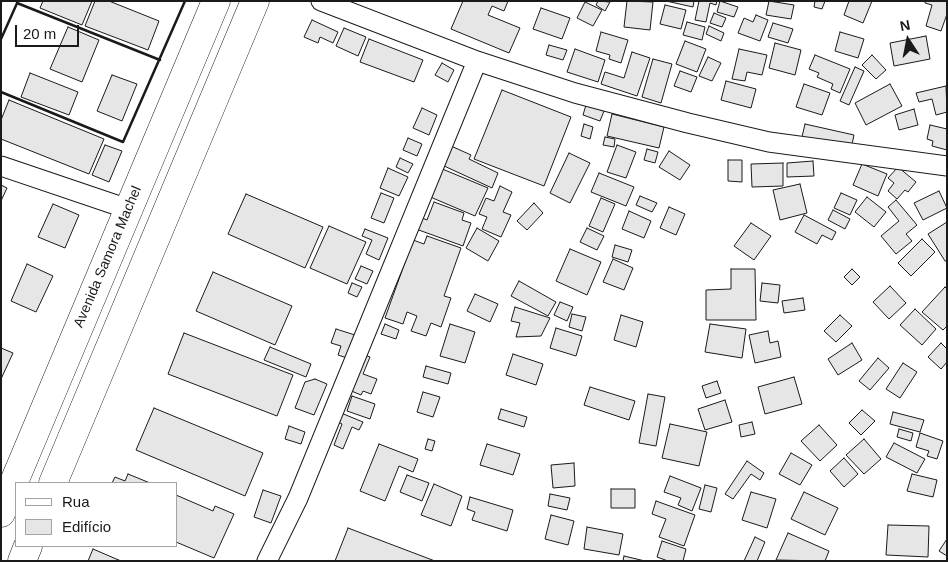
<!DOCTYPE html>
<meta charset="utf-8">
<style>
body{margin:0}
#map{position:relative;width:948px;height:562px;overflow:hidden;background:#fff;font-family:Arial,sans-serif}
canvas{display:block}
.frame{position:absolute;inset:0;border:2px solid #1a1a1a;pointer-events:none}
.legend{position:absolute;left:15px;top:482px;width:162px;height:65px;box-sizing:border-box;background:#fff;border:1px solid #a3a3a3;margin:0;padding:6px 9px;list-style:none;font-size:15px;color:#1a1a1a}
.legend li{display:flex;align-items:center;gap:10px;height:25px}
.legend b{width:25px;border:1px solid #a3a3a3}
.north{position:absolute;left:883px;top:15px;width:50px;height:50px;-webkit-text-stroke:4px #fff;paint-order:stroke;rotate:349deg;font-size:14px;font-weight:700;line-height:20px;text-align:center;color:#1a1a1a}
.north::after{content:'';display:block;margin:auto;width:18px;height:22px;background:#1a1a1a;clip-path:polygon(50% 0,100% 100%,50% 72%,0 100%)}
.scale{position:absolute;left:15px;top:25px;width:64px;height:22px;box-sizing:border-box;border:2px solid #1a1a1a;border-top:0;padding-left:6px;font-size:15px;line-height:18px;white-space:nowrap;color:#1a1a1a;-webkit-text-stroke:4px #fff;paint-order:stroke}
</style>
<div id="map">
<canvas width="948" height="562"></canvas>
<div class="frame"></div>
<ul class="legend">
<li><b style="height:6px;background:#fff"></b>Rua</li>
<li><b style="height:14px;background:#e6e6e6"></b>Edifício</li>
</ul>
<div class="north">N</div>
<div class="scale">20 m</div>
</div>
<script>
const g = document.querySelector('canvas').getContext('2d');
g.lineJoin = 'round';
function fill(path, color) {
  g.fillStyle = color;
  g.fill(path, 'evenodd');
}
function poly(rows) {
  const path = new Path2D();
  for (const r of rows) {
    path.moveTo(r[0], r[1]);
    for (let i = 2; i < r.length; i += 2) path.lineTo(r[i], r[i + 1]);
  }
  return path;
}
function strokePath(path, color, width, dash) {
  g.strokeStyle = color;
  g.lineWidth = width;
  g.lineCap = dash ? 'butt' : 'round';
  g.setLineDash(dash || []);
  g.stroke(path);
}
function drawText(font, color, halo, rows, align = 'center') {
  g.font = font + ' Arial,sans-serif';
  g.lineWidth = 4;
  g.setLineDash([]);
  g.textBaseline = 'middle';
  g.strokeStyle = halo;
  g.fillStyle = color;
  for (const [text, x, y, turn = 0] of rows) {
    g.save();
    g.translate(x, y);
    g.rotate((+turn || 0) * Math.PI / 180);
    g.textAlign = isNaN(turn) ? turn : align;
    if (halo) g.strokeText(text, 0, 0);
    g.fillText(text, 0, 0);
    g.restore();
  }
}
const building = poly([
 [43,1,92,1,82,25,40,8,43,1],
 [95,1,109,1,159,21,148,50,85,26,95,1],
 [463,1,508,1,504,11,492,6,488,15,520,28,509,53,451,29,463,1],
 [598,1,610,2,605,11,596,5,598,1],
 [627,1,653,2,650,30,624,27,627,1],
 [666,1,694,1,693,7,666,1],
 [699,1,717,1,716,5,710,3,706,22,695,20,699,1],
 [720,1,738,7,734,17,717,12,720,1],
 [769,1,794,5,791,19,766,15,769,1],
 [815,1,825,1,822,9,814,7,815,1],
 [849,1,872,1,863,23,844,15,849,1],
 [925,1,947,1,947,14,941,31,926,26,932,5,925,3,925,1],
 [585,2,602,10,593,26,577,18,585,2],
 [665,5,686,10,681,29,660,24,665,5],
 [541,8,570,18,562,39,533,29,541,8],
 [714,13,726,18,722,27,710,23,714,13],
 [756,15,768,20,760,41,738,33,744,18,753,22,756,15],
 [312,20,338,32,333,43,320,37,318,43,304,37,312,20],
 [687,22,705,27,702,40,683,35,687,22],
 [773,23,793,29,788,43,768,37,773,23],
 [709,26,724,33,721,41,706,34,709,26],
 [68,27,99,40,82,82,50,69,68,27],
 [344,28,366,37,358,56,336,46,344,28],
 [601,32,628,40,621,63,609,59,610,55,596,51,601,32],
 [840,32,864,39,858,58,835,51,840,32],
 [926,36,930,59,894,66,890,43,926,36],
 [369,39,423,60,414,82,360,62,369,39],
 [685,41,706,49,697,72,676,64,685,41],
 [775,43,801,50,795,75,769,68,775,43],
 [549,45,567,50,563,60,546,55,549,45],
 [575,49,605,60,598,82,567,72,575,49],
 [739,49,767,55,762,75,747,72,745,81,732,79,739,49],
 [632,52,650,58,637,96,601,84,605,72,624,78,632,52],
 [815,55,850,69,840,93,831,89,833,84,817,77,819,73,809,69,815,55],
 [872,55,886,70,876,79,862,65,872,55],
 [708,57,721,63,712,81,699,76,708,57],
 [653,59,672,64,661,103,642,97,653,59],
 [442,63,454,70,448,82,435,75,442,63],
 [855,67,864,71,849,105,840,101,855,67],
 [680,71,697,77,691,92,674,86,680,71],
 [30,73,78,92,69,115,21,97,30,73],
 [112,75,137,84,122,121,97,111,112,75],
 [726,81,756,89,751,108,721,100,726,81],
 [804,84,830,93,822,115,796,107,804,84],
 [890,84,902,106,866,125,855,103,890,84],
 [946,86,947,112,936,115,932,99,919,102,916,93,946,86],
 [502,90,571,117,544,186,474,159,502,90],
 [9,100,104,139,89,174,1,139,1,120,9,100],
 [586,105,604,111,600,121,583,115,586,105],
 [422,108,437,115,429,135,413,128,422,108],
 [914,109,918,125,899,130,895,115,914,109],
 [612,114,664,127,659,148,607,136,612,114],
 [584,124,593,127,590,139,581,136,584,124],
 [805,124,854,135,851,149,802,137,805,124],
 [930,125,947,129,947,150,932,146,933,141,927,139,930,125],
 [605,137,615,139,614,147,603,145,605,137],
 [408,138,422,144,417,156,403,150,408,138],
 [105,145,122,151,109,182,92,175,105,145],
 [617,145,636,152,626,178,607,172,617,145],
 [451,146,471,155,469,159,498,173,492,188,442,165,451,146],
 [647,149,658,152,655,163,644,160,647,149],
 [669,151,690,165,680,180,659,167,669,151],
 [569,153,590,163,570,203,550,193,569,153],
 [400,158,413,164,408,173,396,167,400,158],
 [728,160,742,160,742,182,728,181,728,160],
 [813,161,814,176,787,177,787,163,813,161],
 [783,163,783,186,752,187,751,164,783,163],
 [862,164,887,174,878,196,853,185,862,164],
 [898,167,916,182,908,192,905,190,897,199,888,191,894,183,888,178,898,167],
 [388,168,408,177,399,196,380,188,388,168],
 [440,168,488,188,475,216,428,196,440,168],
 [599,173,634,187,626,206,591,192,599,173],
 [800,184,807,213,780,220,773,190,800,184],
 [1,185,7,188,1,201,1,185],
 [500,186,512,192,503,212,511,215,501,237,482,229,487,217,479,214,486,198,494,201,500,186],
 [939,191,947,208,923,220,914,203,939,191],
 [381,193,394,198,384,223,371,218,381,193],
 [841,193,857,200,850,215,834,208,841,193],
 [246,194,323,227,305,268,228,234,246,194],
 [640,196,657,203,652,212,636,205,640,196],
 [867,197,886,212,874,227,855,212,867,197],
 [601,198,615,204,603,232,589,226,601,198],
 [896,200,917,225,906,234,912,241,896,254,881,236,899,221,888,207,896,200],
 [434,202,464,213,462,220,471,223,463,246,416,229,420,217,427,220,434,202],
 [534,203,543,213,527,230,517,221,534,203],
 [53,204,79,215,65,248,38,237,53,204],
 [669,207,685,214,676,235,660,228,669,207],
 [833,210,850,219,845,229,828,220,833,210],
 [629,211,651,221,644,238,622,229,629,211],
 [804,215,836,232,832,240,822,235,817,244,795,232,804,215],
 [947,222,947,261,945,261,928,234,947,222],
 [751,223,771,236,754,260,734,246,751,223],
 [329,226,366,242,347,284,310,268,329,226],
 [477,228,499,241,488,261,466,248,477,228],
 [587,228,604,236,597,250,580,242,587,228],
 [365,229,388,238,379,260,366,254,372,240,362,236,365,229],
 [427,236,461,248,444,296,451,298,441,327,431,323,426,336,411,331,417,316,407,312,403,324,385,318,413,240,424,244,427,236],
 [922,239,935,252,911,276,898,263,922,239],
 [615,245,632,250,628,262,612,257,615,245],
 [570,249,601,262,587,295,556,281,570,249],
 [613,259,633,268,624,290,603,282,613,259],
 [27,264,53,276,36,312,11,301,27,264],
 [361,266,373,271,367,284,355,279,361,266],
 [731,269,755,269,756,320,706,320,706,290,731,289,731,269],
 [852,269,860,277,852,285,844,277,852,269],
 [213,272,292,306,275,345,196,311,213,272],
 [519,281,556,302,548,316,511,296,519,281],
 [352,283,362,287,357,297,348,293,352,283],
 [762,283,780,285,778,303,760,301,762,283],
 [890,286,906,303,889,319,873,302,890,286],
 [945,287,947,289,947,326,943,330,922,312,945,287],
 [475,294,498,304,490,322,467,311,475,294],
 [803,298,805,310,784,313,782,301,803,298],
 [560,302,573,307,567,321,554,315,560,302],
 [515,307,550,318,541,336,516,337,520,323,511,321,515,307],
 [915,309,936,329,922,345,900,325,915,309],
 [572,314,586,317,582,331,569,327,572,314],
 [621,315,643,322,636,347,614,340,621,315],
 [840,315,852,326,836,342,824,331,840,315],
 [385,324,399,330,396,339,381,334,385,324],
 [450,324,475,332,465,363,440,356,450,324],
 [710,324,746,329,742,358,705,352,710,324],
 [556,328,582,336,576,356,550,348,556,328],
 [336,329,355,335,347,358,338,355,341,346,331,343,336,329],
 [768,331,770,343,778,341,781,357,755,363,749,335,768,331],
 [184,333,293,375,277,416,168,374,184,333],
 [852,343,862,360,838,375,828,359,852,343],
 [941,343,947,349,947,362,941,369,928,357,941,343],
 [270,347,311,364,306,377,264,360,270,347],
 [1,348,13,353,1,379,1,348],
 [362,354,370,357,363,374,377,379,371,394,363,391,361,395,349,390,362,354],
 [513,354,543,364,536,385,506,375,513,354],
 [878,358,889,368,870,390,859,381,878,358],
 [903,363,917,372,900,398,886,389,903,363],
 [426,366,451,373,448,384,423,377,426,366],
 [794,377,802,404,765,414,758,387,794,377],
 [315,379,327,384,314,415,295,408,305,382,315,379],
 [717,381,721,393,706,398,702,386,717,381],
 [590,387,635,401,629,420,584,405,590,387],
 [423,392,440,397,433,417,417,412,423,392],
 [648,394,665,397,656,446,639,443,648,394],
 [352,396,375,404,370,419,347,411,352,396],
 [725,400,732,422,705,430,698,409,725,400],
 [154,408,263,453,245,496,136,450,154,408],
 [501,409,527,417,524,427,498,419,501,409],
 [862,410,875,421,861,435,849,423,862,410],
 [893,412,924,420,920,432,890,424,893,412],
 [341,413,363,422,359,430,352,427,343,449,334,445,342,424,338,422,341,413],
 [752,422,755,434,741,437,739,425,752,422],
 [670,424,707,432,699,466,662,458,670,424],
 [819,425,837,445,820,461,801,441,819,425],
 [289,426,305,432,301,444,285,439,289,426],
 [899,429,913,433,911,441,897,437,899,429],
 [920,433,943,441,937,459,927,456,929,451,916,447,920,433],
 [428,439,435,441,432,451,425,449,428,439],
 [864,439,881,459,864,474,846,455,864,439],
 [894,443,925,459,917,473,886,457,894,443],
 [379,444,418,459,413,472,399,466,385,501,360,491,379,444],
 [487,444,520,454,513,475,480,465,487,444],
 [791,453,812,465,800,485,779,474,791,453],
 [844,458,858,474,844,487,830,471,844,458],
 [747,461,764,473,760,480,751,474,733,499,725,494,747,461],
 [574,463,575,486,553,488,551,465,574,463],
 [128,474,150,483,112,483,115,477,125,481,128,474],
 [912,474,937,480,933,497,907,491,912,474],
 [407,475,429,483,422,501,400,492,407,475],
 [670,476,701,488,692,511,678,505,681,498,664,492,670,476],
 [434,484,462,496,451,526,421,515,434,484],
 [705,485,717,488,711,512,699,509,705,485],
 [611,489,635,489,635,508,611,508,611,489],
 [263,490,281,496,271,523,254,517,263,490],
 [751,492,776,499,767,528,742,520,751,492],
 [804,492,838,508,825,535,791,519,804,492],
 [550,494,570,498,567,510,548,506,550,494],
 [176,495,213,511,215,506,234,514,214,558,176,542,176,495],
 [470,497,513,510,507,531,472,520,475,512,467,509,470,497],
 [656,501,695,515,684,546,659,537,666,519,652,514,656,501],
 [551,515,574,521,568,545,545,539,551,515],
 [888,525,929,526,928,557,886,555,888,525],
 [587,527,623,534,619,555,584,549,587,527],
 [348,528,435,561,335,561,348,528],
 [788,533,829,551,825,561,776,560,788,533],
 [755,537,765,542,757,561,744,561,755,537],
 [947,539,947,556,939,551,947,539],
 [662,541,686,549,683,561,668,561,657,557,662,541],
 [93,549,121,561,88,561,93,549],
 [624,556,645,561,623,561,624,556]
]);
fill(building, '#e6e6e6');
strokePath(building, '#1a1a1a', 1);
const street = poly([
 [321,1,477,61,575,93,688,123,769,142,947,166],
 [1,166,128,209],
 [267,561,298,498,477,61]
]);
const highway = poly([
 [53,483,255,1],
 [1,513,216,1],
 [22,561,28,546]
]);
strokePath(street, '#1a1a1a', 21);
strokePath(highway, '#1a1a1a', 29);
strokePath(street, '#fff', 19);
strokePath(highway, '#fff', 28);
strokePath(poly([
 [17,3,160,60],
 [1,39,18,1],
 [1,92,123,142,185,1]
]), '#1a1a1a', 2.5);
drawText('14px', '#1a1a1a', '#fff', [
 ["Avenida Samora Machel",108,257,-67]
]);
</script>
